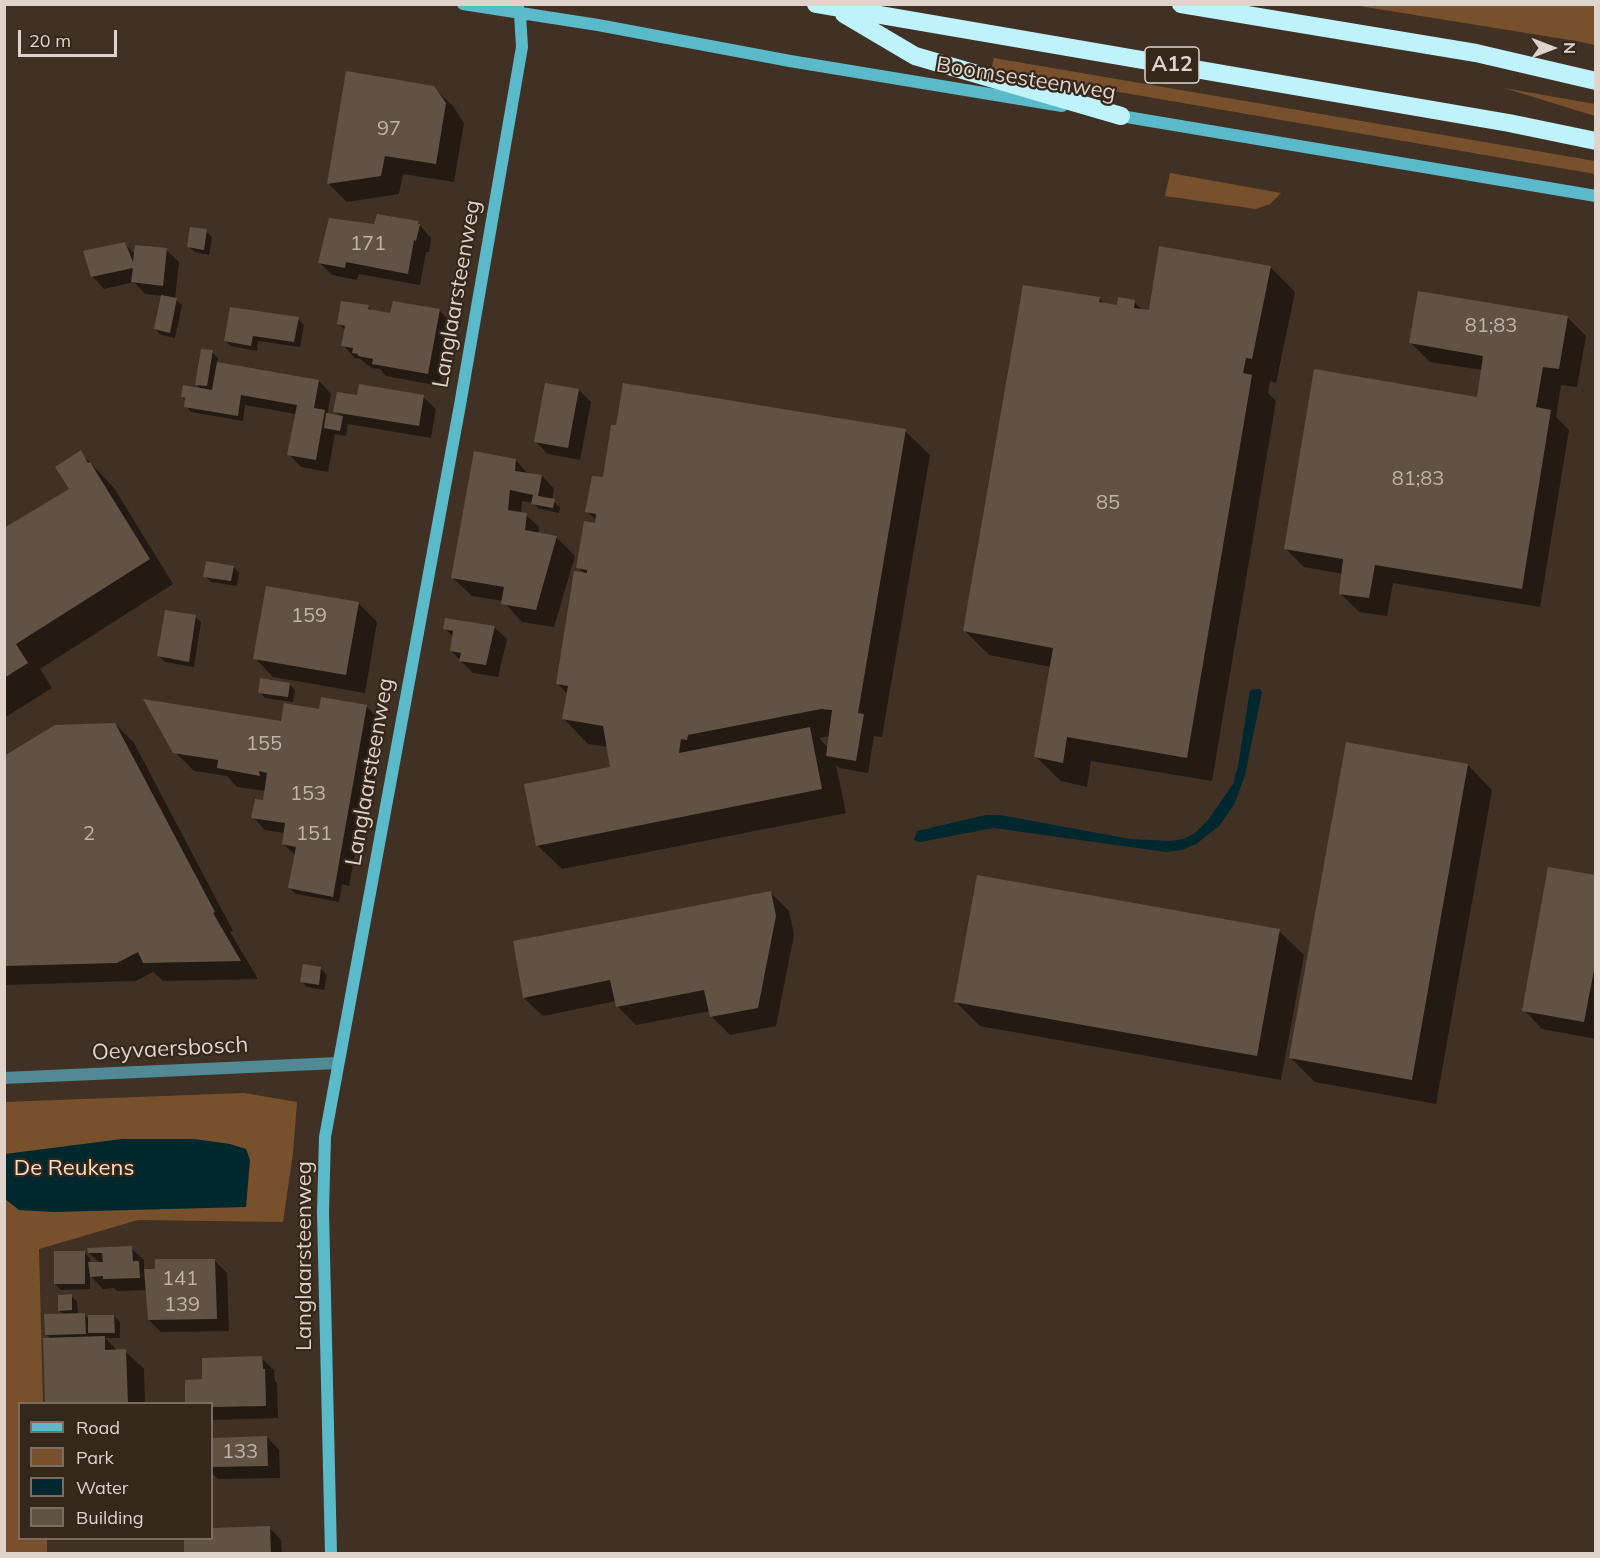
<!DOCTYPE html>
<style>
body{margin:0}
#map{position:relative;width:1600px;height:1558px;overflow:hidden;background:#403124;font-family:Mulish,sans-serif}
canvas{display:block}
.frame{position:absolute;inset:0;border:6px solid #ded4cc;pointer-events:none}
.legend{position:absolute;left:18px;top:1402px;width:195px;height:138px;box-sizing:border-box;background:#35271a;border:2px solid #796c61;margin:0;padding:8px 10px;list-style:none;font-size:18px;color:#ded4cc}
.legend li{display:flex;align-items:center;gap:12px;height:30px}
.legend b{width:30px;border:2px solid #796c61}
.north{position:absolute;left:1522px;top:18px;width:60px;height:60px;-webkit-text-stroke:4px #35271a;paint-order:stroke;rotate:90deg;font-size:16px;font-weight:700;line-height:24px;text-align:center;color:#ded4cc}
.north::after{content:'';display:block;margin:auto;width:21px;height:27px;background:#ded4cc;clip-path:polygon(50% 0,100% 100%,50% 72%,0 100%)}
.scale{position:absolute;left:18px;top:30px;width:99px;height:27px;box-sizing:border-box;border:3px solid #ded4cc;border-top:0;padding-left:8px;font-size:18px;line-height:21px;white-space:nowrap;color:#ded4cc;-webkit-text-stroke:4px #35271a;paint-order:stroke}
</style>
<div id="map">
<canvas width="1600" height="1558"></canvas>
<div class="frame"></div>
<ul class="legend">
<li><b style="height:8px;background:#5abaca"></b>Road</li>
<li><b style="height:16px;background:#78512c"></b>Park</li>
<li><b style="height:16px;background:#00282e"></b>Water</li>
<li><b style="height:16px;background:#625244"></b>Building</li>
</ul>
<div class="north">N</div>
<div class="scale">20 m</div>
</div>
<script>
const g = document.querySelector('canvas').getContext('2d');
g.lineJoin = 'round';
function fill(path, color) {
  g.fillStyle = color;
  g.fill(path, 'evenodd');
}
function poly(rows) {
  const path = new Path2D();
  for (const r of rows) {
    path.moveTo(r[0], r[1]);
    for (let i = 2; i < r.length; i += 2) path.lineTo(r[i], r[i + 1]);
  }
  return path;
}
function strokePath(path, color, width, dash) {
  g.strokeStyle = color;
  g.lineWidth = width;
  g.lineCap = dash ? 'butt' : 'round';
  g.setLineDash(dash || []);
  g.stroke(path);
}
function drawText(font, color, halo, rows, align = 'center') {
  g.font = font + ' Mulish,sans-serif';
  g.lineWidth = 4.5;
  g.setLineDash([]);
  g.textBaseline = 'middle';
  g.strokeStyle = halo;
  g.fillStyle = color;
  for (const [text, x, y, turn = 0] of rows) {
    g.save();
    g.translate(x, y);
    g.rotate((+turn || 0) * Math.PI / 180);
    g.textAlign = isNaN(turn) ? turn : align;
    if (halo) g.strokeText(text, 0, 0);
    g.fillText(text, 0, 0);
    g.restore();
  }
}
fill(poly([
 [1353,5,1595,5,1595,45,1576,41],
 [994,58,1595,161,1595,174,991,70],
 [1504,88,1595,104,1595,116],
 [1170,173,1281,193,1270,204,1256,209,1165,196],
 [244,1093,297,1102,293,1153,283,1222,138,1220,39,1249,43,1403,20,1404,20,1538,47,1539,47,1553,5,1553,4,1102]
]), '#78512c');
fill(poly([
 [1260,689,1262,692,1245,775,1234,805,1219,826,1196,844,1182,850,1166,852,994,828,920,842,914,840,917,831,986,815,1000,815,1130,839,1170,841,1183,839,1194,834,1208,820,1233,784,1238,766,1250,690],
 [122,1139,194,1139,230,1144,246,1149,250,1160,246,1207,54,1212,19,1210,5,1199,5,1154]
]), '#00282e');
fill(poly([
 [433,87,453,106,464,123,454,182,403,174,399,194,347,202,329,184],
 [417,222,431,238,429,252,426,252,420,285,359,274,357,280,332,275,320,263,375,226],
 [206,231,212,237,209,255,195,252,189,247],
 [125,244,135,254,166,250,179,262,175,299,182,305,175,338,161,335,155,329,163,296,145,294,134,282,104,289,92,276],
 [1270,267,1295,292,1276,383,1270,381,1268,393,1276,401,1212,781,1091,761,1087,787,1061,781,1036,757,1051,667,989,655,965,631,1099,299,1105,305,1118,306,1134,302,1144,311,1150,312],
 [368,307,373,311,392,314,439,310,451,323,440,386,386,376,380,369,372,368,360,359,355,358,343,345,346,331,339,324],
 [1567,317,1586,336,1577,387,1561,385,1556,417,1569,430,1540,607,1393,583,1387,616,1359,612,1340,593,1343,574,1304,567,1286,549,1478,399,1482,370,1430,362,1411,343],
 [298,319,304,325,300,347,258,341,257,351,231,346,225,340],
 [212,352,218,358,217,363,319,381,331,394,327,415,341,417,335,411,359,397,423,397,436,409,431,438,348,424,346,436,335,434,328,472,301,467,289,454,296,414,245,405,243,421,191,412,186,406,186,401,182,397,202,390,197,385],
 [579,390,591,402,580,460,548,454,535,441],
 [905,431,930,455,882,737,874,736,868,773,840,768,836,765,846,813,562,869,537,845,612,768,608,747,588,744,564,719,568,694,557,683,585,574,578,567,597,521,587,511,604,479],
 [830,736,828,748,819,738],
 [80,452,114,488,173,584,40,669,52,688,4,718,4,530,71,490],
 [516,460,528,474,542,476,554,489,552,500,560,507,559,513,539,509,533,503,522,501,521,514,526,515,539,527,538,534,557,538,575,556,554,627,522,622,503,601,472,596,453,578],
 [234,567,239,573,237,586,211,582,205,576],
 [358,603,377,622,365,693,273,677,255,658],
 [195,617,201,622,194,667,165,662,159,656],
 [494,627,507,639,498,677,473,673,451,651,453,637,445,628],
 [289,684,295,690,293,702,265,698,260,692],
 [367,707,379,719,373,749,380,755,370,805,364,804,349,886,342,884,339,902,296,894,290,888,295,855,284,844,285,833,265,830,253,817,264,802,266,791,237,787,227,776,194,771,175,752,285,724,320,711],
 [115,724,134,743,233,931,230,932,258,979,163,981,153,972,136,981,4,985,4,758],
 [1468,765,1492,790,1436,1104,1315,1082,1291,1058],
 [1596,876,1596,1039,1542,1029,1524,1010],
 [771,893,789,911,794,935,776,1026,730,1035,711,1016,710,1011,636,1025,618,1007,616,1001,543,1016,524,998],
 [1279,931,1304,955,1281,1080,980,1026,955,1001],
 [321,969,327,975,324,990,307,987,302,982],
 [131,1248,144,1260,144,1269,146,1271,215,1261,227,1273,229,1331,161,1332,149,1320,147,1290,117,1291,114,1288,103,1289,90,1275,90,1289,61,1290,55,1284,84,1253,90,1258,90,1264,100,1263,89,1253],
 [71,1296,77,1302,78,1315,85,1315,89,1320,114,1316,120,1322,120,1338,105,1338,118,1351,125,1351,144,1369,145,1404,46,1404,51,1339,46,1334,64,1315,60,1311],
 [261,1358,274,1370,275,1381,277,1383,278,1418,212,1420,212,1404,204,1381],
 [267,1437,279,1450,280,1478,218,1479,212,1473,212,1439],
 [269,1527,281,1540,282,1554,186,1554,186,1538,212,1538,212,1529]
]), '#0007');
fill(poly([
 [346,71,434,86,446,103,436,164,385,156,381,176,327,184],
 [377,214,418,221,418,224,420,224,416,241,414,240,408,274,346,262,345,268,318,263,329,218,374,224],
 [190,227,207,229,204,250,187,247],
 [125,242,133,262,135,245,167,248,163,286,131,282,133,268,91,277,83,251],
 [1159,246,1271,266,1252,359,1246,358,1243,373,1252,375,1187,758,1067,737,1063,763,1034,757,1053,648,963,631,1023,285,1100,297,1099,302,1117,305,1118,297,1135,300,1134,308,1149,310],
 [1418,291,1568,316,1559,369,1543,367,1536,407,1551,410,1522,589,1375,565,1369,598,1339,594,1343,559,1284,549,1314,369,1477,397,1483,356,1409,343],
 [161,295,177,298,170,333,154,329],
 [341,301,369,305,368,309,390,313,393,301,440,309,428,374,372,364,373,359,358,356,358,354,352,353,353,348,341,346,345,326,337,324],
 [230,307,299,317,294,342,253,336,251,346,224,341],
 [201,349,213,350,207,386,195,385],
 [217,362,319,380,314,408,325,410,316,460,287,455,297,405,241,395,238,416,184,407,185,398,181,397,183,385,212,390],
 [545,383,579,389,568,448,534,442],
 [623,383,906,429,858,713,864,714,856,761,826,756,832,710,821,709,688,735,687,740,681,739,679,753,810,727,822,789,536,846,524,784,610,767,603,726,562,719,568,686,556,684,574,571,587,573,587,570,576,568,584,521,595,523,596,514,585,512,592,476,603,477,611,425,616,425],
 [359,384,424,395,419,426,333,412,337,392,357,395],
 [326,413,343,416,340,431,324,428],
 [81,450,88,463,90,462,150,559,16,644,28,663,4,678,4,528,69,489,55,467],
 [474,451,516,459,515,471,542,475,538,496,555,499,553,508,531,504,533,495,510,490,508,510,527,513,525,530,557,536,536,610,501,604,504,587,451,578],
 [206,561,234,566,231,581,203,577],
 [266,586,359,602,346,675,253,659],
 [165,610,196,615,189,662,157,656],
 [445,618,495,626,486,665,459,661,461,653,450,651,453,631,443,629],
 [260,678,290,683,288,697,258,693],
 [321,697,367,705,333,897,288,888,296,847,282,844,285,823,251,818,255,799,263,800,267,773,259,771,260,776,217,768,218,760,173,753,143,699,281,721,284,703,319,709],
 [115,723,215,912,213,913,241,961,143,963,138,952,117,963,4,966,4,756,55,725],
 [1346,742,1468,764,1412,1080,1289,1058],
 [1548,867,1596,875,1596,960,1584,1022,1522,1011],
 [977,875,1280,929,1257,1056,954,1002],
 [771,891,776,916,758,1008,710,1017,704,990,616,1007,610,980,523,998,513,941],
 [303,964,321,967,319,985,300,982],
 [132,1246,133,1261,139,1261,140,1278,103,1279,103,1276,90,1277,88,1262,103,1262,102,1253,88,1253,87,1248],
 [54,1251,85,1251,85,1284,54,1284],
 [155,1259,215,1259,217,1319,148,1320,144,1269,155,1269],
 [72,1294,72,1310,58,1311,58,1295],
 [85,1313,86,1334,45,1335,44,1314],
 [88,1315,114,1315,115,1333,88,1333],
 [105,1336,105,1350,126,1349,128,1404,45,1404,43,1338],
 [262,1356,263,1369,265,1369,266,1406,212,1407,212,1404,185,1404,185,1380,202,1379,202,1358],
 [267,1436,268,1466,212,1467,212,1438],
 [270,1526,271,1554,184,1554,184,1539,212,1539,212,1528]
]), '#625244');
strokePath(poly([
 [4,1078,338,1063]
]), '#518a94', 12);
strokePath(poly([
 [463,4,598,25,790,61,1062,106],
 [1115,115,1596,196],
 [331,1554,323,1212,325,1137,460,405,522,47,520,14,517,4]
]), '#5abaca', 12);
strokePath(poly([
 [816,4,1509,123,1596,141],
 [1181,4,1476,53,1596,81],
 [844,14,915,56,1121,116]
]), '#bff3fc', 18);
drawText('20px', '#bfb4aa', null, [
 ["97",389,129],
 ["171",368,244],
 ["81;83",1491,326],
 ["81;83",1418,479],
 ["85",1108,503],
 ["159",309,616],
 ["155",264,744],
 ["153",308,794],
 ["2",89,834],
 ["151",314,834],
 ["141",180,1279],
 ["139",182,1305],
 ["133",240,1452]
]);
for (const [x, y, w] of [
 [1172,65,54]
]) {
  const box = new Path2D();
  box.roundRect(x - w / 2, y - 18, w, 36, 4.5);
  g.fillStyle = '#35271a';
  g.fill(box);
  strokePath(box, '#ded4cc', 1.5);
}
drawText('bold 21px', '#ded4cc', null, [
 ["A12",1172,65]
]);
drawText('22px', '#ded4cc', '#35271a', [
 ["Boomsesteenweg",1026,79,9],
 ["Langlaarsteenweg",457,294,-80],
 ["Langlaarsteenweg",370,772,-80],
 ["Oeyvaersbosch",170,1049,-3],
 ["Langlaarsteenweg",304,1256,-90]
]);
drawText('22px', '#f8ddc6', '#35271a', [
 ["De Reukens",74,1168]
]);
</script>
